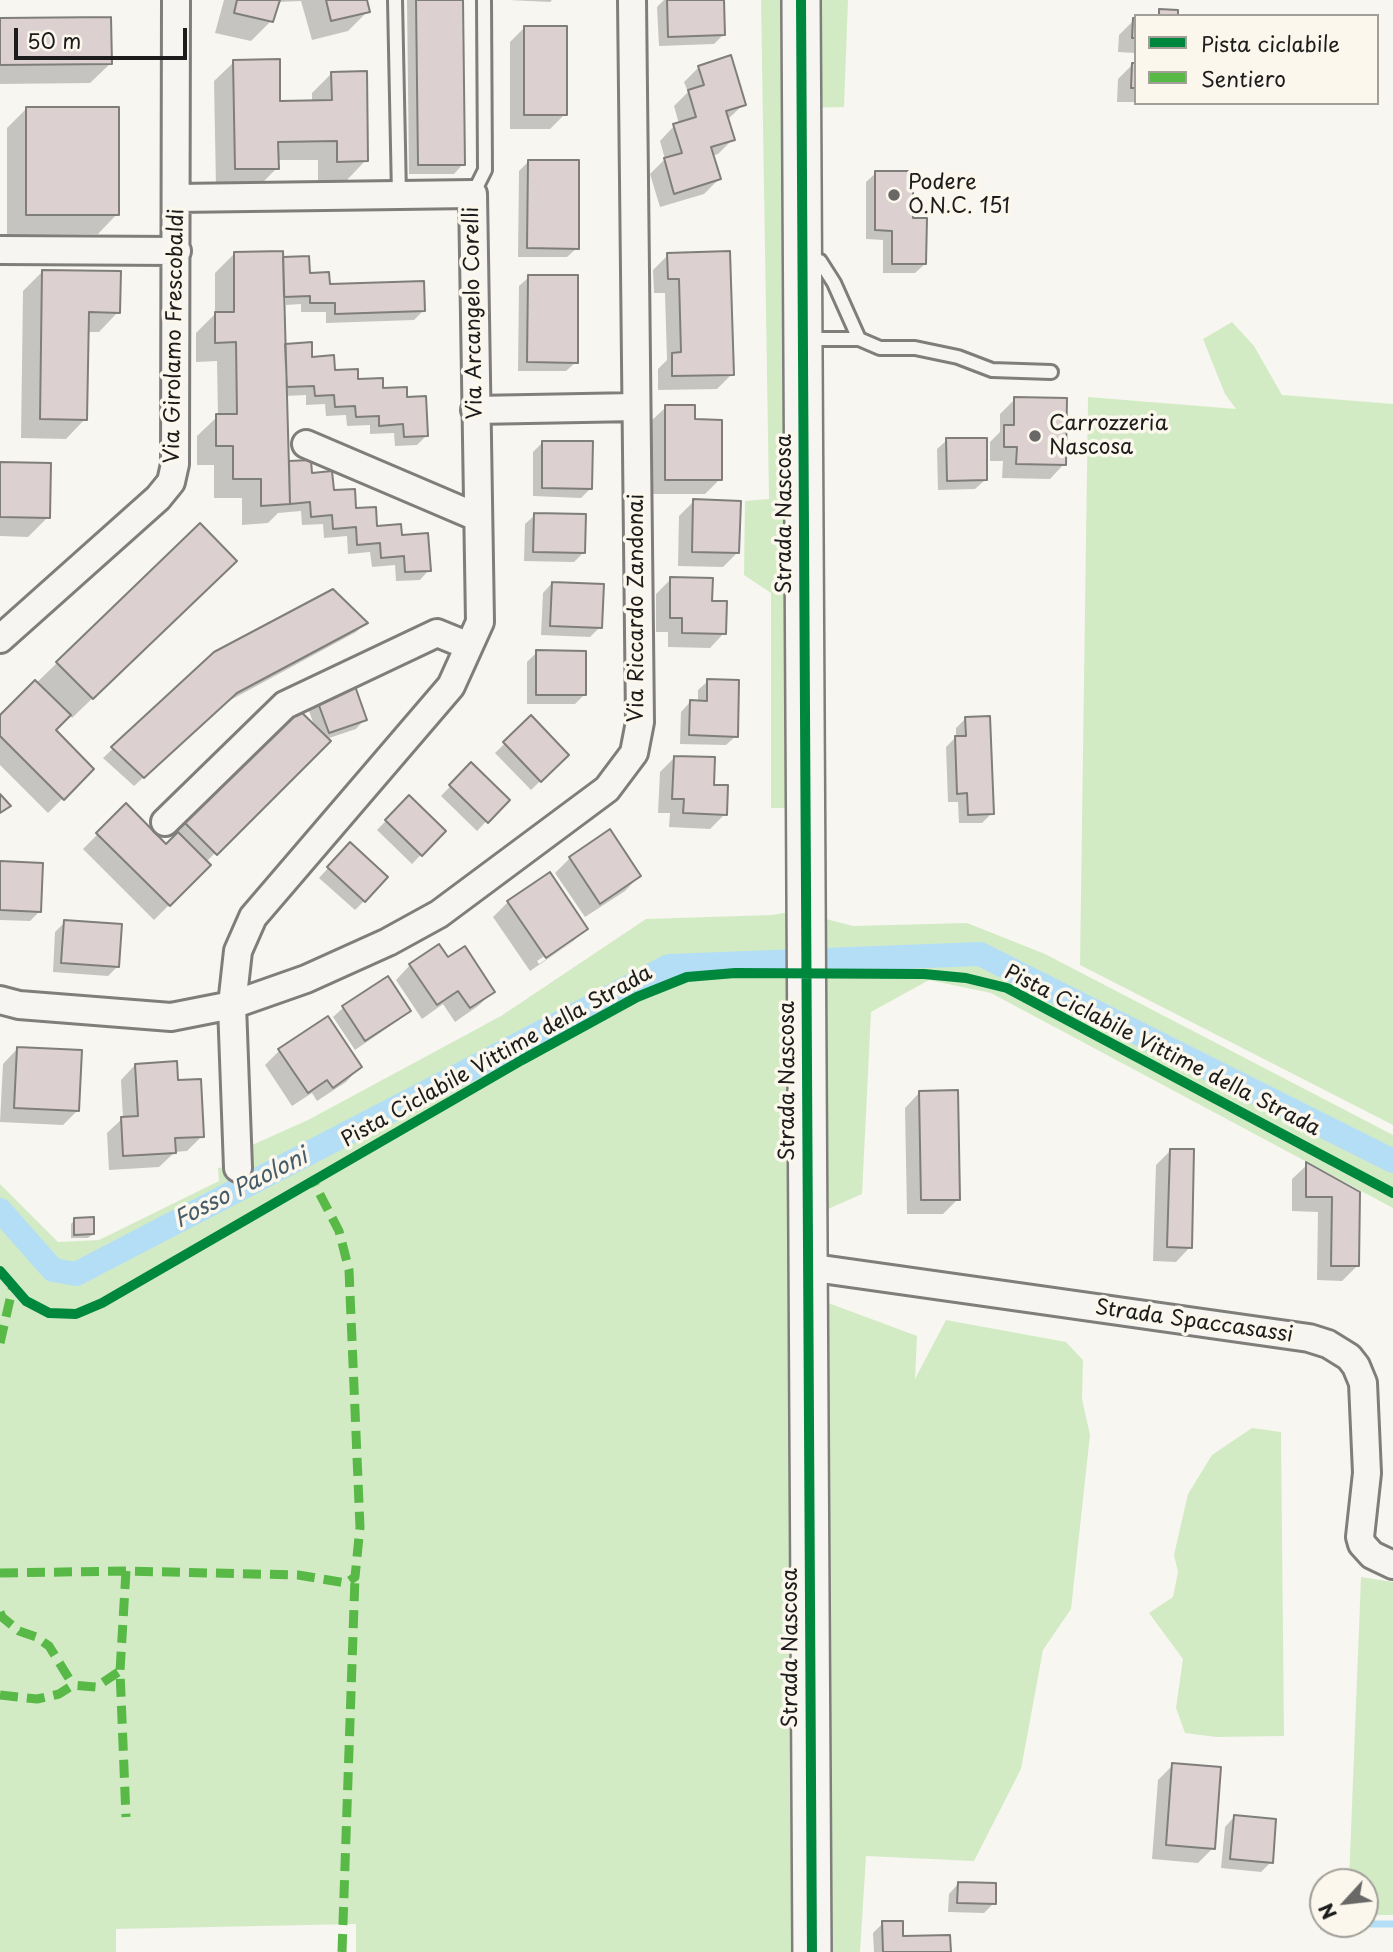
<!DOCTYPE html>
<style>
body{margin:0}
#map{position:relative;width:1393px;height:1952px;overflow:hidden;background:#f8f6f0;font-family:"Playpen Sans",sans-serif}
canvas{display:block}
.legend{position:absolute;left:1134px;top:14px;width:245px;height:91px;box-sizing:border-box;background:#fbf7ec;border:2px solid #a29f99;margin:0;padding:9px 12px;list-style:none;font-size:21px;color:#1c1c1c}
.legend li{display:flex;align-items:center;gap:14px;height:35px}
.legend b{width:35px;border:2px solid #a29f99}
.north{position:absolute;left:1309px;top:1868px;width:70px;height:70px;box-sizing:border-box;background:#fbf7ec;border:2px solid #a29f99;border-radius:50%;rotate:243deg;font-size:19px;font-weight:700;line-height:28px;text-align:center;color:#1c1c1c}
.north::after{content:'';display:block;margin:auto;width:24px;height:32px;background:#696866;clip-path:polygon(50% 0,100% 100%,50% 72%,0 100%)}
.scale{position:absolute;left:14px;top:28px;width:173px;height:32px;box-sizing:border-box;border:4px solid #1c1c1c;border-top:0;padding-left:9px;font-size:21px;line-height:24px;white-space:nowrap;color:#1c1c1c;-webkit-text-stroke:5px #fbf7ec;paint-order:stroke}
</style>
<div id="map">
<canvas width="1393" height="1952"></canvas>
<ul class="legend">
<li><b style="height:9px;background:#00873e"></b>Pista ciclabile</li>
<li><b style="height:9px;background:#58b947"></b>Sentiero</li>
</ul>
<div class="north">N</div>
<div class="scale">50 m</div>
</div>
<script>
const g = document.querySelector('canvas').getContext('2d');
g.lineJoin = 'round';
function fill(path, color) {
  g.fillStyle = color;
  g.fill(path, 'evenodd');
}
function poly(rows) {
  const path = new Path2D();
  for (const r of rows) {
    path.moveTo(r[0], r[1]);
    for (let i = 2; i < r.length; i += 2) path.lineTo(r[i], r[i + 1]);
  }
  return path;
}
function strokePath(path, color, width, dash) {
  g.strokeStyle = color;
  g.lineWidth = width;
  g.lineCap = dash ? 'butt' : 'round';
  g.setLineDash(dash || []);
  g.stroke(path);
}
function drawText(font, color, halo, rows, align = 'center') {
  g.font = font + ' "Playpen Sans",sans-serif';
  g.lineWidth = 7;
  g.setLineDash([]);
  g.textBaseline = 'middle';
  g.strokeStyle = halo;
  g.fillStyle = color;
  for (const [text, x, y, turn = 0] of rows) {
    g.save();
    g.translate(x, y);
    g.rotate((+turn || 0) * Math.PI / 180);
    g.textAlign = isNaN(turn) ? turn : align;
    if (halo) g.strokeText(text, 0, 0);
    g.fillText(text, 0, 0);
    g.restore();
  }
}
fill(poly([
 [761,0,848,0,844,107,796,108,800,808,771,808,771,593,744,575,745,501,769,499],
 [1232,322,1254,346,1282,395,1393,404,1393,1125,1080,965,1088,397,1236,409,1225,394,1203,339],
 [795,911,853,926,967,923,1045,954,1393,1135,1393,1208,991,993,929,980,871,1012,862,1194,794,1224,796,1291,917,1336,915,1379,946,1320,1066,1342,1083,1360,1082,1399,1090,1435,1071,1609,1043,1650,1021,1769,974,1861,866,1856,860,1952,356,1952,356,1924,116,1929,116,1952,0,1952,0,1184,58,1242,99,1240,219,1181,218,1168,249,1164,250,1146,308,1120,501,1016,646,919,772,915],
 [1252,1428,1281,1432,1284,1736,1216,1737,1185,1733,1176,1708,1183,1659,1149,1613,1173,1597,1178,1572,1174,1555,1188,1494,1212,1455],
 [1361,1577,1393,1582,1393,1915,1365,1915,1365,1882,1349,1882]
]), '#d2ebc5');
fill(poly([
 [224,0,365,0,368,11,348,31,312,40,301,1,277,2,271,21,251,41,215,33],
 [407,0,461,0,463,164,454,174,409,174],
 [509,0,552,0,550,2],
 [664,0,722,0,723,35,714,44,659,46,657,7],
 [0,20,110,64,90,83,0,84],
 [1134,20,1136,20,1136,53,1118,52,1119,35],
 [525,27,565,114,550,129,510,129,510,42],
 [234,62,279,102,312,102,312,93,332,73,366,160,347,180,318,181,318,160,277,160,277,168,257,188,216,188,214,81],
 [1133,64,1136,64,1136,102,1117,102,1118,79],
 [699,67,744,104,727,120,733,139,718,154,712,156,719,179,704,194,660,207,650,174,665,159,660,141,674,126,679,124,674,106,688,92,684,82],
 [27,108,117,214,98,234,7,234,7,128],
 [528,162,577,248,567,257,518,257,519,171],
 [876,173,925,264,915,273,883,273,883,240,866,239,866,182],
 [234,254,284,346,334,372,406,399,427,435,417,445,395,446,394,433,370,434,370,425,347,426,346,415,326,416,325,404,306,405,306,395,285,396,287,463,309,462,310,474,376,528,400,537,429,570,420,580,396,581,395,565,372,567,370,552,348,554,347,536,324,538,323,524,302,525,301,511,278,513,268,523,242,525,242,498,214,498,214,465,197,465,197,436,218,416,217,361,196,362,196,333,215,314,215,273],
 [668,255,732,374,717,389,658,390,658,369,667,360,665,293,654,293,653,270],
 [285,258,328,286,423,311,414,320,326,323,326,312,301,312,301,304,286,305],
 [43,271,118,312,99,332,87,332,85,419,66,439,21,438,23,291],
 [529,277,576,362,566,371,518,371,519,286],
 [1015,399,1064,464,1050,479,1002,478,1003,461,990,461,990,442,1000,432,1000,414],
 [666,407,693,421,720,479,705,494,651,494,651,421],
 [947,440,985,480,975,489,938,490,937,449],
 [543,442,591,488,581,498,533,496,533,452],
 [0,464,48,517,28,537,0,536],
 [694,501,737,553,723,567,678,566,679,516],
 [535,515,583,553,574,562,524,561,525,524],
 [671,579,711,603,724,633,710,648,668,647,668,632,656,632,656,594],
 [215,580,72,718,69,714,53,730,92,769,48,813,0,765,0,718,57,663],
 [552,583,600,627,590,637,541,635,543,593],
 [366,623,356,632,225,703,134,786,103,758,215,653],
 [537,652,584,695,575,704,527,704,527,662],
 [708,681,736,736,726,745,680,744,681,712,690,702,698,702,698,690],
 [318,701,365,719,356,729,326,739,328,741,206,862,209,865,154,920,83,849,126,806,166,846,178,835,174,831,296,709,315,728,309,711],
 [531,718,567,755,531,790,495,753],
 [966,718,992,813,982,823,959,823,958,802,948,802,946,747,956,737,956,728],
 [675,757,712,787,725,814,710,829,669,827,670,813,658,813,660,772],
 [471,765,507,800,477,831,441,796],
 [409,797,444,831,412,864,377,830],
 [610,832,639,876,625,891,585,917,555,873,570,858],
 [341,854,364,901,355,910,319,878],
 [0,863,39,912,30,921,0,920],
 [508,902,586,928,571,943,530,971,493,917],
 [572,938,572,942,539,964,537,961],
 [65,922,118,966,108,976,53,972,55,932],
 [410,965,493,992,478,1006,455,1022,443,1004,422,1019,396,980],
 [387,978,408,1011,399,1020,355,1050,333,1017,343,1008],
 [17,1049,78,1110,63,1125,0,1122,3,1064],
 [280,1050,360,1067,346,1082,317,1101,312,1093,292,1106,265,1065],
 [135,1065,176,1082,202,1136,187,1151,175,1152,159,1167,109,1170,107,1133,123,1118,121,1080],
 [919,1093,958,1199,943,1214,907,1214,905,1108],
 [1170,1151,1190,1247,1176,1262,1153,1261,1156,1165],
 [1307,1165,1358,1193,1357,1266,1342,1281,1317,1280,1318,1212,1292,1211,1292,1179],
 [75,1219,93,1234,88,1238,71,1238,71,1224],
 [1173,1765,1213,1848,1198,1863,1152,1859,1158,1780],
 [1234,1817,1271,1862,1261,1872,1221,1868,1225,1827],
 [958,1884,994,1903,984,1913,948,1912,949,1894],
 [883,1923,901,1938,949,1952,874,1952,873,1933]
]), '#0003');
strokePath(poly([
 [1331,1924,1360,1924],
 [1365,1924,1393,1924]
]), '#b4def6', 7);
strokePath(poly([
 [0,1210,53,1270,76,1274,669,966,980,954,1393,1161]
]), '#b4def6', 24);
const building = poly([
 [237,0,280,0,273,22,234,13,237,0],
 [326,0,367,0,370,12,331,21,326,0],
 [416,0,463,0,465,165,418,165,416,0],
 [667,0,724,0,725,35,668,37,667,0],
 [1159,9,1178,10,1178,16,1159,16,1159,9],
 [111,17,112,64,0,65,0,18,111,17],
 [1133,18,1136,18,1136,38,1132,38,1133,18],
 [524,26,567,26,567,115,524,115,524,26],
 [731,55,746,105,726,111,735,140,711,147,721,179,674,194,664,158,682,153,673,124,696,117,688,90,704,85,698,66,731,55],
 [280,59,280,101,332,100,331,72,367,71,368,161,337,162,337,141,278,142,279,169,235,169,233,60,280,59],
 [1132,63,1136,63,1136,88,1131,88,1132,63],
 [26,107,119,107,119,215,26,215,26,107],
 [528,160,579,160,579,249,527,248,528,160],
 [875,171,913,171,913,218,927,218,926,264,892,264,892,231,875,230,875,171],
 [283,251,290,504,261,506,261,479,233,479,233,446,216,446,216,414,237,414,236,342,215,343,215,312,234,312,234,252,283,251],
 [730,251,734,375,672,376,672,353,681,352,679,279,668,279,667,253,730,251],
 [309,256,310,273,329,272,330,284,424,281,425,311,335,314,335,303,310,303,310,296,284,297,283,257,309,256],
 [42,270,121,271,120,313,89,312,87,420,40,419,42,270],
 [528,275,578,275,578,363,527,362,528,275],
 [312,342,312,357,334,355,335,370,358,369,358,379,383,378,383,388,407,387,407,397,426,396,428,436,404,437,403,424,379,426,379,416,356,417,355,406,335,407,334,395,315,396,314,386,287,387,285,344,312,342],
 [1014,397,1067,398,1066,465,1016,464,1017,447,1004,447,1004,425,1014,425,1014,397],
 [665,405,695,405,695,419,722,420,722,480,665,480,665,405],
 [946,438,987,438,987,480,947,481,946,438],
 [542,441,593,441,592,489,542,488,542,441],
 [311,460,312,473,332,471,334,490,355,489,356,508,376,507,377,526,401,524,402,535,428,533,431,571,405,572,404,556,381,558,380,543,357,545,356,527,333,529,332,515,311,517,310,502,290,504,289,461,311,460],
 [0,462,51,463,50,518,0,517,0,462],
 [693,499,741,501,739,553,692,552,693,499],
 [534,513,586,514,585,553,533,552,534,513],
 [200,523,237,561,93,699,56,662,200,523],
 [670,577,713,578,712,601,727,601,726,634,682,633,682,618,670,618,670,577],
 [552,582,604,584,602,628,550,626,552,582],
 [333,589,368,623,237,693,144,778,111,747,214,652,333,589],
 [536,650,586,651,586,695,536,695,536,650],
 [707,679,739,680,738,737,689,735,690,700,707,701,707,679],
 [35,680,71,715,56,730,94,769,64,800,0,736,0,715,35,680],
 [355,686,367,720,329,733,317,700,355,686],
 [296,707,331,741,217,855,182,820,296,707],
 [531,715,569,755,541,782,503,742,531,715],
 [990,716,994,814,968,815,967,793,957,794,955,736,966,736,965,717,990,716],
 [674,756,715,757,714,785,728,785,727,815,683,813,684,799,672,799,674,756],
 [471,762,510,800,488,823,449,785,471,762],
 [0,794,11,806,0,813,0,794],
 [409,795,446,831,422,856,385,820,409,795],
 [126,803,166,844,178,832,211,865,170,906,96,833,126,803],
 [610,829,641,876,600,904,569,857,610,829],
 [350,842,388,877,365,902,327,867,350,842],
 [0,861,43,863,41,912,0,910,0,861],
 [550,872,588,929,546,958,507,901,550,872],
 [64,920,122,924,119,967,61,963,64,920],
 [439,944,448,957,465,946,495,992,470,1008,458,991,437,1005,409,964,439,944],
 [388,976,411,1011,365,1041,342,1006,388,976],
 [328,1016,362,1067,333,1088,327,1080,308,1093,278,1049,328,1016],
 [17,1047,82,1050,79,1111,14,1108,17,1047],
 [177,1061,178,1080,201,1079,204,1137,175,1138,176,1153,123,1156,121,1117,138,1116,135,1064,177,1061],
 [958,1090,960,1200,921,1200,919,1091,958,1090],
 [1170,1149,1194,1149,1192,1248,1167,1247,1170,1149],
 [1306,1162,1360,1192,1359,1266,1331,1266,1332,1197,1306,1197,1306,1162],
 [94,1217,94,1234,74,1235,74,1218,94,1217],
 [1172,1763,1221,1767,1215,1849,1166,1845,1172,1763],
 [1234,1815,1276,1819,1273,1863,1230,1859,1234,1815],
 [958,1882,996,1883,996,1904,957,1903,958,1882],
 [882,1921,903,1921,903,1936,950,1935,951,1952,883,1952,882,1921]
]);
fill(building, '#dcd0d1');
strokePath(building, '#7f7e7b', 2);
const lane = poly([
 [395,0,399,195],
 [473,194,485,170,484,0],
 [806,262,820,261,834,283,859,339],
 [805,339,859,339,880,348,915,348,958,357,992,370,1051,372]
]);
const street = poly([
 [177,198,473,194,480,622,451,686,253,917,238,951,232,1005,238,1168],
 [0,250,177,251],
 [475,410,636,407],
 [306,444,477,517],
 [0,639,158,498,171,482,175,464,176,0],
 [165,822,285,705,437,633,469,646],
 [0,1000,19,1005,171,1017,232,1005,306,979,388,942,439,914,607,789,634,753,640,722,632,0],
 [807,1267,1309,1338,1328,1344,1349,1357,1356,1366,1363,1383,1367,1473,1360,1537,1362,1544,1372,1555,1393,1565]
]);
const secondary = poly([
 [801,0,812,1952]
]);
strokePath(lane, '#7f7e7b', 18);
strokePath(street, '#7f7e7b', 32);
strokePath(secondary, '#7f7e7b', 42);
strokePath(lane, '#f6f5f1', 12);
strokePath(street, '#f6f5f1', 26);
strokePath(secondary, '#f6f5f1', 37);
strokePath(poly([
 [0,1343,13,1286],
 [126,1571,120,1671,126,1817],
 [0,1573,126,1571,298,1575,346,1583,355,1577,360,1527,349,1270,339,1231,313,1181],
 [0,1612,2,1617,19,1631,36,1637,49,1646,73,1685],
 [0,1695,37,1699,59,1694,73,1685,96,1687,120,1671],
 [342,1952,355,1577]
]), '#58b947', 9, [18, 9]);
strokePath(poly([
 [801,0,812,1952],
 [0,1271,26,1301,49,1313,76,1314,102,1303,522,1060,637,997,687,977,735,973,924,974,966,978,1007,988,1393,1193]
]), '#00873e', 10);
for (const [x, y, r, color] of [
 [894,195,7,"#696866"],
 [1035,436,7,"#696866"]
]) {
  const dot = new Path2D();
  dot.arc(x, y, r, 0, 2 * Math.PI);
  g.fillStyle = color;
  g.fill(dot);
  strokePath(dot, '#fbf7ec', 2.5);
}
drawText('21px', '#1c1c1c', '#fbf7ec', [
 ["Podere",908,183],
 ["O.N.C. 151",908,207],
 ["Carrozzeria",1049,424],
 ["Nascosa",1049,448]
], 'left');
drawText('21px', '#1c1c1c', '#fbf7ec', [
 ["Via Arcangelo Corelli",474,313,-91],
 ["Via Girolamo Frescobaldi",175,336,-89],
 ["Strada Nascosa",785,514,-90],
 ["Via Riccardo Zandonai",637,608,-90],
 ["Pista Ciclabile Vittime della Strada",1162,1051,27],
 ["Pista Ciclabile Vittime della Strada",497,1057,-29],
 ["Strada Nascosa",788,1081,-90],
 ["Strada Spaccasassi",1194,1322,8],
 ["Strada Nascosa",791,1648,-90]
]);
drawText('italic 23px', '#475c69', '#fbf7ec', [
 ["Fosso Paoloni",241,1189,-27]
]);
</script>
